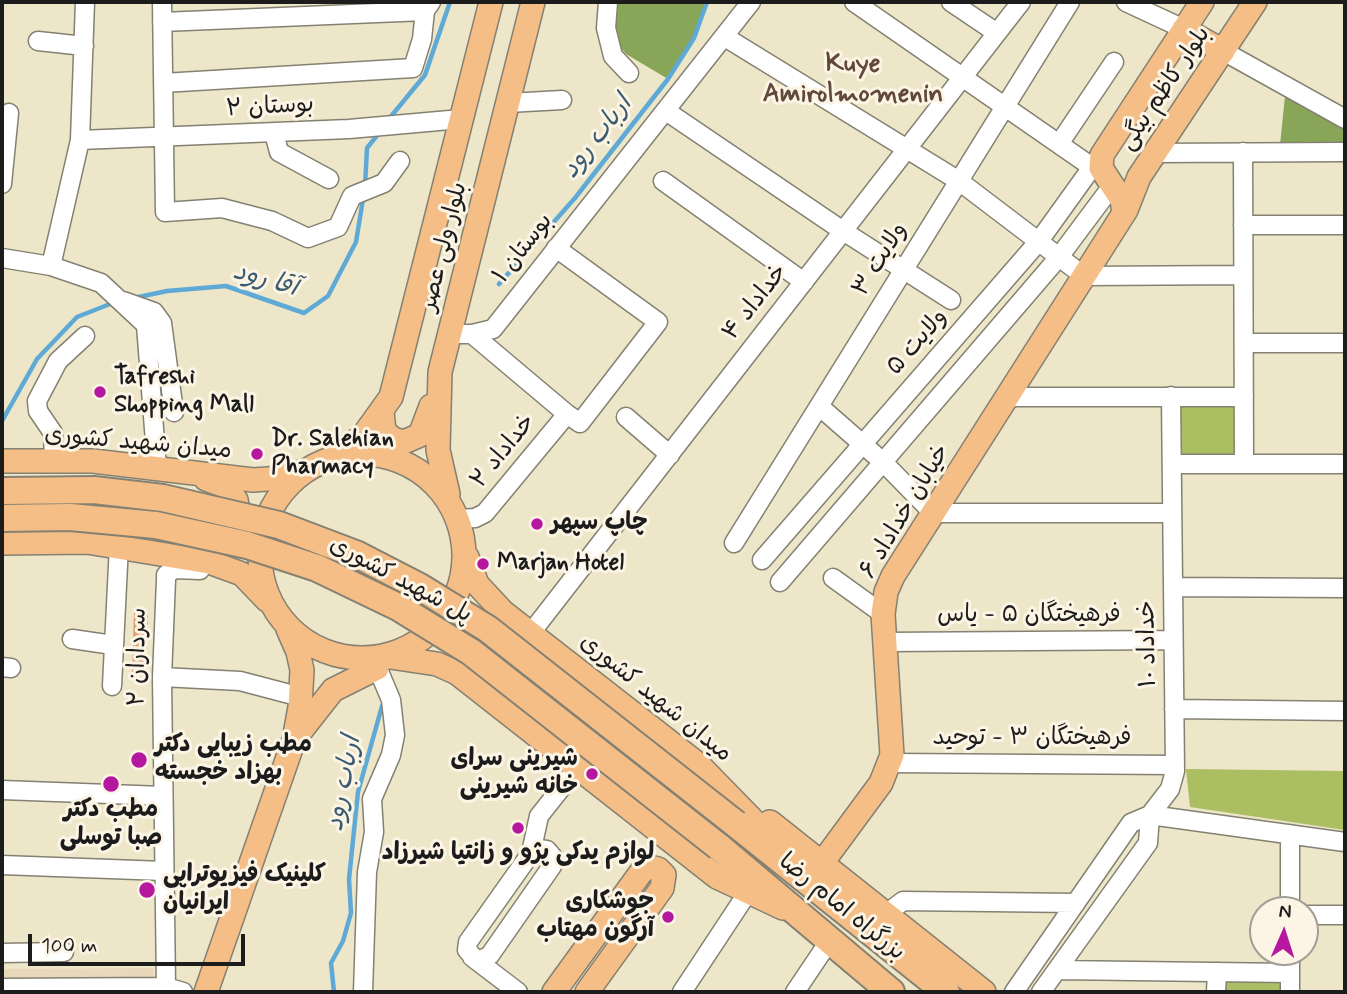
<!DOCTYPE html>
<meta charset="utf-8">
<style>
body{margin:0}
#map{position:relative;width:1347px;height:994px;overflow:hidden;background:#ede6c8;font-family:Mynerve,sans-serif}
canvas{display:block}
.frame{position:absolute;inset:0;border:4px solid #1c1c1c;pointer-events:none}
.north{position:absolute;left:1249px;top:896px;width:70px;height:70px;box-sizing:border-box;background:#fcf5e5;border:2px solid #a29e95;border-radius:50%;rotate:3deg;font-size:19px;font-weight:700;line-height:28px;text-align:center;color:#1c1c1c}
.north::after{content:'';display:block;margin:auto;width:24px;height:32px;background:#b5179e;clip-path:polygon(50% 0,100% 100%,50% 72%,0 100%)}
.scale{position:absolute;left:28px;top:934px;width:217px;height:32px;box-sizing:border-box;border:4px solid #1c1c1c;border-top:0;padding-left:9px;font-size:21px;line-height:24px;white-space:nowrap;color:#1c1c1c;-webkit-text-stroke:5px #fcf5e5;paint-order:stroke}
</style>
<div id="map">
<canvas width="1347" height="994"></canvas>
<div class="frame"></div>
<div class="north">N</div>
<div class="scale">100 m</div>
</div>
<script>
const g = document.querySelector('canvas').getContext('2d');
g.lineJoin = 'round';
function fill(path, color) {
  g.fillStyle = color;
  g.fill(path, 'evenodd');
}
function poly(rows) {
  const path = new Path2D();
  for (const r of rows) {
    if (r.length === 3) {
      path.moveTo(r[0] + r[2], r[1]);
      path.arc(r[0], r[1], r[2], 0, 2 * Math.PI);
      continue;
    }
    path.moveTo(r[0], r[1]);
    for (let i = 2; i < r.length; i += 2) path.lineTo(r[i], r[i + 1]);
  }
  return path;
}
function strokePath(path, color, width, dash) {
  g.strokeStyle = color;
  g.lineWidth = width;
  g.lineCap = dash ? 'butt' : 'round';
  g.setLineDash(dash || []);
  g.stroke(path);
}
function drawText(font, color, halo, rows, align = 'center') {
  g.font = font + ' Mynerve,"Playpen Sans Arabic",sans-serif';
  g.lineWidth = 6;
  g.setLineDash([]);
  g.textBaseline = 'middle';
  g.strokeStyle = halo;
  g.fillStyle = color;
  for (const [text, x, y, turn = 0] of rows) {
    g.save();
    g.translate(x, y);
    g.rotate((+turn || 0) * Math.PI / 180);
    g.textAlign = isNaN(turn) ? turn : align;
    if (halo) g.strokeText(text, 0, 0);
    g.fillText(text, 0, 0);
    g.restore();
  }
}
fill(poly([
 [154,968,152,992,2,992,2,969]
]), '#ead8ba');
fill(poly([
 [1236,403,1236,455,1179,456,1178,404],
 [1186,769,1345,771,1345,830,1190,807],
 [1226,982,1280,982,1280,992,1226,992]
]), '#abbe62');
fill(poly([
 [608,2,707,2,693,40,668,79,626,54,608,33],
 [1285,96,1345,128,1345,148,1280,145]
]), '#88a558');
strokePath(poly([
 [388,120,425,75,450,2],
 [365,186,367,148,379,133],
 [499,284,575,198,668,79,694,38,707,2],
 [134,298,167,291,226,286,304,313,328,296,356,242,363,199],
 [2,421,37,359,77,317,115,302],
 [334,992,331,963,343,941,351,913,349,879,358,792,382,706]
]), '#5ea9d6', 4.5);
fill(poly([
 [134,613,148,614,146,673,132,673]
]), '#e09b6e');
const minor = poly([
 [162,2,165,212,222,208,272,221,308,238,338,227,352,196,384,183,400,161],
 [608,2,606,28,613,56,629,73],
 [854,2,1092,167],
 [951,2,997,33],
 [1126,2,1184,29],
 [162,22,425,11],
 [725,37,959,181,1084,276,1243,275],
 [38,41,84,46],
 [1223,51,1345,119],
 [163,83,413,68,422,39,425,11,431,2],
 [508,103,562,100],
 [666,111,843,231,951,300],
 [274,133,279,152,329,179],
 [80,140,349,129,461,119],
 [1059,144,1114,62],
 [1243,152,1244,464],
 [1155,153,1345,152],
 [663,181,804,282],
 [2,184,9,113],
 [1243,225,1345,225],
 [2,258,51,266,101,283,146,325,157,468],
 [51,266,80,140,85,2],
 [123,301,154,312,162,323,174,412],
 [450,334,472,334,493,329,751,2],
 [472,334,567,414],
 [1244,343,1345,343],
 [1007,397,1244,397],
 [819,406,883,462,933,513,1172,513],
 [626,417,670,455],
 [54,459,53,433,38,411,37,401,58,361,85,336],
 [1172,464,1345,464],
 [458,519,475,518,485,513,567,414,580,423,658,322,556,248],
 [734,543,1070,2],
 [762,560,1039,241,1103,152],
 [833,578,883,614],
 [780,582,1059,257,1112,186],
 [1173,587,1345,588],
 [530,634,1021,2],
 [72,639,113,645],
 [885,642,1173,640],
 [2,667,11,668],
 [162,677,240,681,301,697],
 [112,686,119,545],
 [1174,709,1345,711],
 [890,763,1175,765],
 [2,790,163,796],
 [1150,815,1170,789,1175,771,1171,396],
 [1150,815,1345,842],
 [531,853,538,849,547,850,553,857,552,866,490,955,483,959,475,959,467,950,468,942,531,853,539,816,578,767],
 [2,865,164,871],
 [1290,910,1290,834],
 [886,914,903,901,1076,903],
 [1305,915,1345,915],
 [2,953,64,952],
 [472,957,518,992],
 [1057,970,1290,973],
 [166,987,162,677,166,580,166,575,174,569,200,570],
 [2,988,166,987,183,992],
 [363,992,367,872,374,832,372,799,391,755,395,735,391,700,373,657],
 [682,992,748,892],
 [795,992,830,940],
 [1014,992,1131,823,1150,815,1148,843,1041,992],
 [1216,992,1217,972],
 [1290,992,1290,952]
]);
const major = poly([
 [1184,29,1223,51],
 [1124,213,1122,200,1101,168,1102,155,1202,2],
 [382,412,384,431,393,439,404,442,420,435,431,406],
 [362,556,102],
 [334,455,363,436,391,397,491,2],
 [2,461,93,461,253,480,282,478,300,472],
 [206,479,225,486,236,500,239,516,236,532],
 [448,494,438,450,440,372,533,2],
 [2,543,87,542,209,562,242,574,267,600],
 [467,557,477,584,503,612,699,765,780,848],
 [390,657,437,664,457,673,717,877,783,908],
 [300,732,333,690,377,668],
 [770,822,984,992],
 [822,863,881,783,892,755,883,614,886,592,893,576,1126,210,1139,177,1255,2],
 [206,992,294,740,300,707,302,670,298,652,288,629],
 [554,992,642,871,650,867,658,869,664,875,662,888,587,992]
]);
const highway = poly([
 [736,824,946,992],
 [719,847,891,992]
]);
strokePath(minor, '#848172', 21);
strokePath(major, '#848172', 26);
strokePath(highway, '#848172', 30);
strokePath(minor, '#fff', 18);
strokePath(major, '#f6be87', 23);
strokePath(highway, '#f6be87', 26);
const highwayBridge = poly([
 [2,491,94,490,163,498,279,525,358,555,420,587,488,629,736,824],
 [2,518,70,517,156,525,247,545,317,568,398,607,471,652,719,847]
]);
strokePath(highwayBridge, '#848172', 30, []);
strokePath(highwayBridge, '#f6be87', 26);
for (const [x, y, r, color] of [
 [100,392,7,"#b5179e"],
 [257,454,7,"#b5179e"],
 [537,524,7,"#b5179e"],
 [483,564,7,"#b5179e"],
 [139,760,9,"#b5179e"],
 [592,774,7,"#b5179e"],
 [111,784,9,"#b5179e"],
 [518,828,7,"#b5179e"],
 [147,890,9,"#b5179e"],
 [668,917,7,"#b5179e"]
]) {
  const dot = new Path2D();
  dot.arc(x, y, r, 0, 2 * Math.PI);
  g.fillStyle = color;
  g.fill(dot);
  strokePath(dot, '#fcf5e5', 2.5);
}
drawText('24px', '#1c1c1c', '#fcf5e5', [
 ["بلوار کاظم بیگی",1166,89,-56],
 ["بوستان ۲",270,108,-3],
 ["بلوار ولی عصر",445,247,-76],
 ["بوستان ۱",524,249,-52],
 ["ولایت ۳",881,260,-58],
 ["خداداد ۴",756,303,-52],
 ["ولایت ۵",918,343,-49],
 ["میدان شهید کشوری",138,444,5],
 ["خداداد ۲",504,452,-51],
 ["خیابان خداداد ۶",906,512,-59],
 ["پل شهید کشوری",400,581,28],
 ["فرهیختگان ۵ - یاس",1029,616],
 ["خداداد ۱۰",1149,644,-91],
 ["سرداران ۲",139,657,-89],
 ["میدان شهید کشوری",655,699,39],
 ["فرهیختگان ۳ - توحید",1032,739],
 ["بزرگراه امام رضا",841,908,39]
]);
drawText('bold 24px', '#1c1c1c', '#fcf5e5', [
 ["Tafreshi",114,378],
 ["Shopping Mall",114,406],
 ["Dr. Salehian",271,440],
 ["Pharmacy",271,468],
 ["چاپ سپهر",551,524],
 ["Marjan Hotel",497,564],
 ["مطب زیبایی دکتر",155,746],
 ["بهزاد خجسته",155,774],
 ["شیرینی سرای",578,760,"right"],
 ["خانه شیرینی",578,788,"right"],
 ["مطب دکتر",111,811,"center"],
 ["صبا توسلی",111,839,"center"],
 ["لوازم یدکی پژو و زانتیا شیرزاد",518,854,"center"],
 ["کلینیک فیزیوتراپی",163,876],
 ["ایرانیان",163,904],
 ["جوشکاری",654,903,"right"],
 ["آرگون مهتاب",654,931,"right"]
], 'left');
drawText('bold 26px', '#614839', '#fcf5e5', [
 ["Kuye",853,66],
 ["Amirolmomenin",853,96]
]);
drawText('italic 26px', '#3a5b70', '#fcf5e5', [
 ["ارباب رود",598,138,-52],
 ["آقا رود",265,281,16],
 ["ارباب رود",345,784,-79]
]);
</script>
